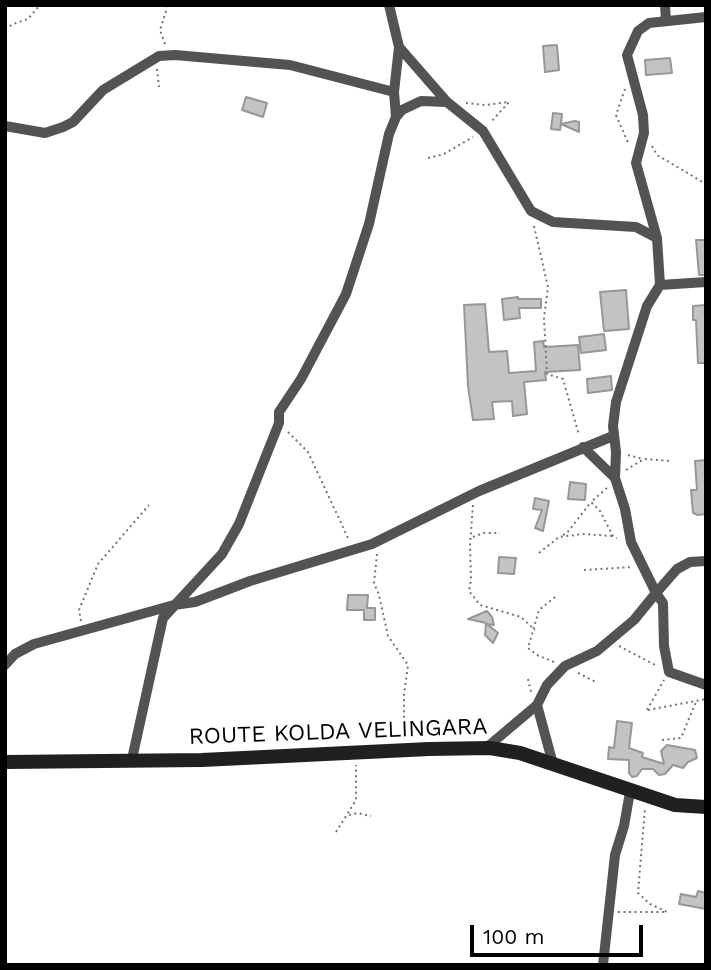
<!DOCTYPE html>
<style>
body{margin:0}
#map{position:relative;width:711px;height:970px;overflow:hidden;background:#fff;font-family:"Work Sans",sans-serif}
canvas{display:block}
.frame{position:absolute;inset:0;border:7px solid #000;pointer-events:none}
.scale{position:absolute;left:470px;top:925px;width:173px;height:32px;box-sizing:border-box;border:4px solid #000;border-top:0;padding-left:9px;font-size:21px;line-height:24px;white-space:nowrap;color:#000;-webkit-text-stroke:5px #fff;paint-order:stroke}
</style>
<div id="map">
<canvas width="711" height="970"></canvas>
<div class="frame"></div>
<div class="scale">100 m</div>
</div>
<script>
const g = document.querySelector('canvas').getContext('2d');
g.lineJoin = 'round';
function fill(path, color) {
  g.fillStyle = color;
  g.fill(path, 'evenodd');
}
function poly(rows) {
  const path = new Path2D();
  for (const r of rows) {
    path.moveTo(r[0], r[1]);
    for (let i = 2; i < r.length; i += 2) path.lineTo(r[i], r[i + 1]);
  }
  return path;
}
function strokePath(path, color, width, dash) {
  g.strokeStyle = color;
  g.lineWidth = width;
  g.lineCap = dash ? 'butt' : 'round';
  g.setLineDash(dash || []);
  g.stroke(path);
}
function drawText(font, color, halo, rows, align = 'center') {
  g.font = font + ' "Work Sans",sans-serif';
  g.lineWidth = 5;
  g.setLineDash([]);
  g.textBaseline = 'middle';
  g.strokeStyle = halo;
  g.fillStyle = color;
  for (const [text, x, y, turn = 0] of rows) {
    g.save();
    g.translate(x, y);
    g.rotate((+turn || 0) * Math.PI / 180);
    g.textAlign = isNaN(turn) ? turn : align;
    if (halo) g.strokeText(text, 0, 0);
    g.fillText(text, 0, 0);
    g.restore();
  }
}
const building = poly([
 [557,45,559,70,545,72,543,46,557,45],
 [670,58,672,73,646,75,645,60,670,58],
 [246,97,267,103,263,117,242,110,246,97],
 [553,113,562,114,561,124,575,121,579,122,579,132,561,124,560,130,551,129,553,113],
 [696,240,706,240,706,275,699,275,696,240],
 [626,290,629,329,604,331,600,292,626,290],
 [518,297,518,299,541,299,541,308,519,308,520,318,504,320,502,299,518,297],
 [485,304,489,352,507,351,509,373,536,371,534,342,543,341,544,347,578,345,580,370,545,372,546,380,524,382,527,414,513,416,512,401,492,402,494,419,473,420,468,386,464,305,485,304],
 [706,305,706,363,698,363,696,320,693,320,693,306,706,305],
 [604,334,606,350,581,353,579,337,604,334],
 [611,376,612,390,588,393,587,379,611,376],
 [706,460,706,514,698,515,693,513,691,490,697,490,695,461,706,460],
 [570,482,586,484,585,500,568,499,570,482],
 [535,498,549,501,543,531,535,528,542,510,533,509,535,498],
 [499,557,516,558,514,574,498,573,499,557],
 [348,595,368,595,367,608,375,608,375,620,364,620,364,610,347,610,348,595],
 [487,611,492,617,494,625,487,624,498,633,493,643,485,635,486,623,468,619,487,611],
 [617,721,632,723,629,748,643,753,642,757,664,764,661,751,667,745,695,750,697,758,688,762,683,768,673,765,665,774,659,775,653,769,642,769,637,776,632,777,629,773,629,760,608,759,609,747,614,748,617,721],
 [698,891,706,893,706,909,679,904,681,894,696,897,698,891]
]);
fill(building, '#c3c3c3');
strokePath(building, '#979797', 2);
strokePath(poly([
 [5,29,13,24,28,19,40,5],
 [165,44,160,30,166,11,166,5],
 [157,69,159,87],
 [625,89,616,115,629,145],
 [466,103,485,105,509,102,491,122],
 [652,146,657,155,706,184],
 [428,158,444,154,473,137],
 [534,226,548,287,544,318,547,374,563,379,579,435],
 [288,432,308,452,348,538],
 [628,455,643,459],
 [626,470,644,459,671,461],
 [607,488,591,502,600,511,613,536,617,538],
 [473,505,470,545,471,580,469,591,480,605,521,617,535,630],
 [563,535,567,533,591,502],
 [473,537,483,533,500,533],
 [539,553,559,537,583,534,612,536],
 [377,554,374,583,379,595,388,636,408,665,404,694,404,735],
 [584,570,632,567],
 [81,621,79,610,98,564,149,505],
 [619,646,657,666],
 [554,662,537,655,528,648,539,610,555,597],
 [578,673,596,682],
 [528,679,531,692],
 [647,710,664,680],
 [648,710,706,699],
 [662,740,681,738,696,702],
 [349,815,357,813,371,816],
 [336,832,356,800,356,765],
 [618,912,667,912,650,904,638,893,645,808]
]), '#757575', 2, [2, 3.5]);
strokePath(poly([
 [389,5,399,47,394,92,396,117],
 [665,5,666,21],
 [706,17,649,23,638,31,627,55,643,115,644,133,636,163,657,238,660,285,706,282],
 [399,47,447,102],
 [5,126,45,133,63,127,73,122,103,90,159,56,175,55,290,65,394,92],
 [583,447,615,478],
 [706,561,690,562,677,569,656,593,663,603,664,646,669,672,706,685],
 [5,665,15,654,34,644,174,605,195,602,250,581,372,544,479,491,613,436],
 [486,748,537,705],
 [132,759,163,618,222,554,239,524,279,423,279,412,301,379,346,294,369,224,389,134,396,117,402,110,421,101,447,102,483,131,531,211,553,222,636,227,657,238],
 [553,764,537,705,547,685,565,666,597,651,634,620,656,593,631,542,625,509,615,478,616,452,613,426,616,402,647,306,660,285],
 [603,965,615,855,624,826,630,792]
]), '#535353', 10);
strokePath(poly([
 [5,762,202,760,429,749,490,748,520,753,675,805,706,807]
]), '#202020', 14);
drawText('23px', '#000', '#fff', [
 ["ROUTE KOLDA VELINGARA",338,732,-2]
]);
</script>
